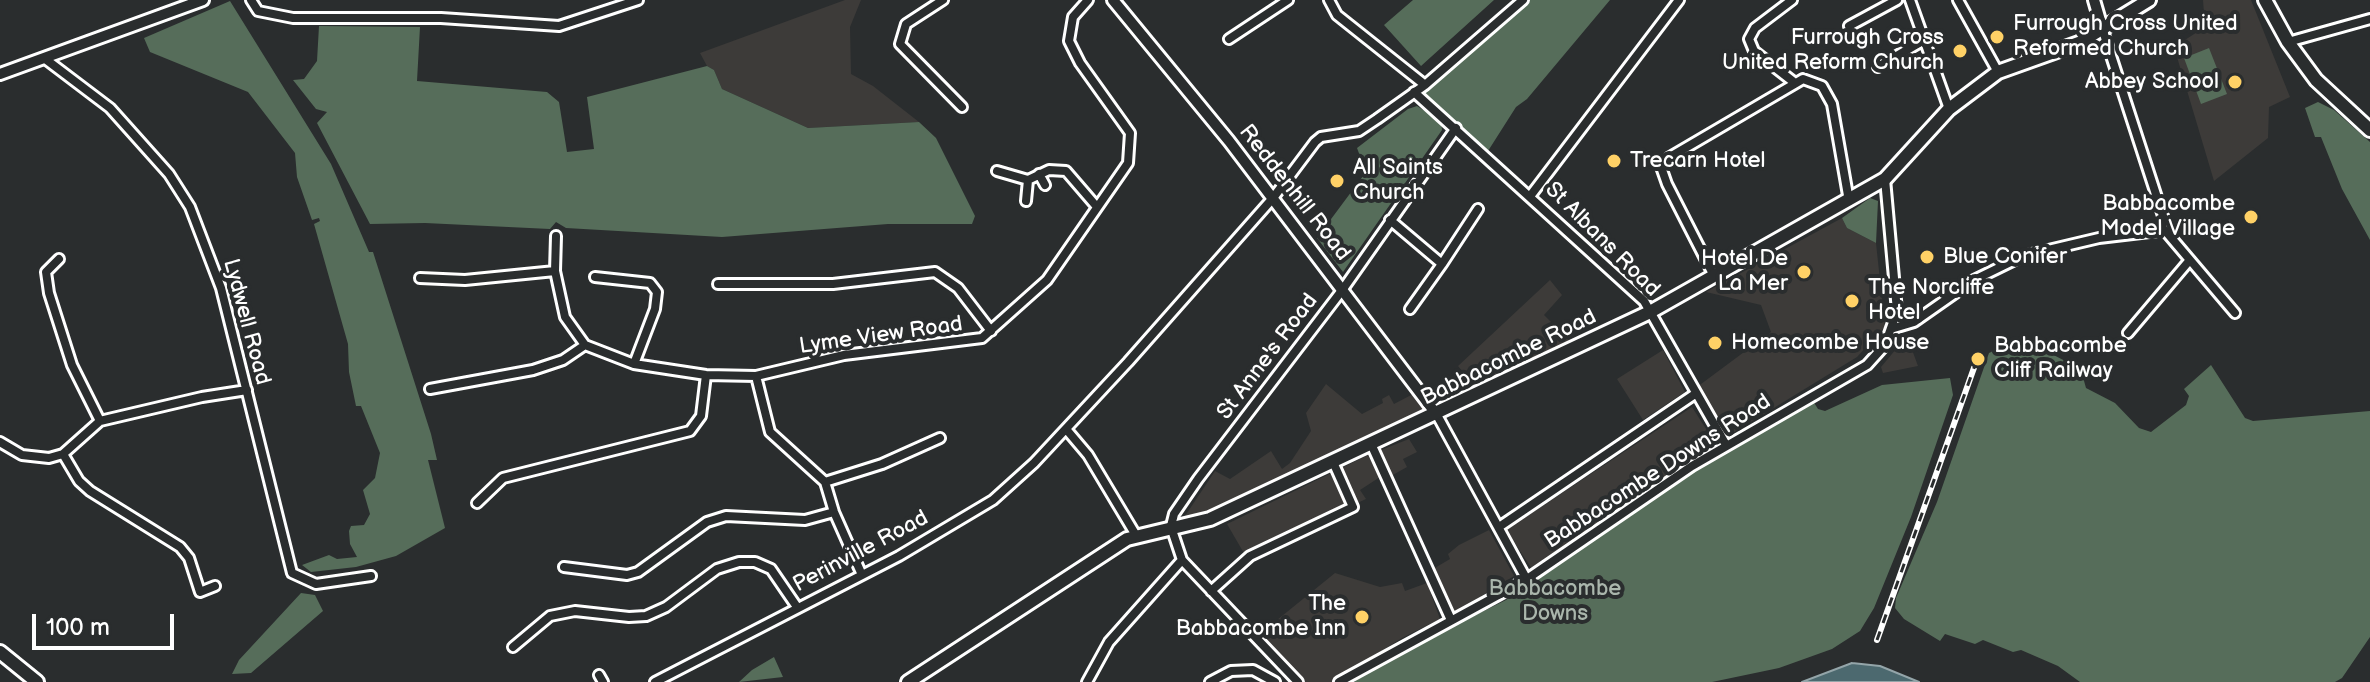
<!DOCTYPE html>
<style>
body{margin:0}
#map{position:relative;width:2370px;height:682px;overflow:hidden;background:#2a2d2e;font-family:"Balsamiq Sans",sans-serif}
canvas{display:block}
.scale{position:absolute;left:32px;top:614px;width:142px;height:36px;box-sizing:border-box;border:4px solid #fff;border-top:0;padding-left:10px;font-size:24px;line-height:28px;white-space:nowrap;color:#fff;-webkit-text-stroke:6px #2a2d2e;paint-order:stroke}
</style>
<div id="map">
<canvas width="2370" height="682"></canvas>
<div class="scale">100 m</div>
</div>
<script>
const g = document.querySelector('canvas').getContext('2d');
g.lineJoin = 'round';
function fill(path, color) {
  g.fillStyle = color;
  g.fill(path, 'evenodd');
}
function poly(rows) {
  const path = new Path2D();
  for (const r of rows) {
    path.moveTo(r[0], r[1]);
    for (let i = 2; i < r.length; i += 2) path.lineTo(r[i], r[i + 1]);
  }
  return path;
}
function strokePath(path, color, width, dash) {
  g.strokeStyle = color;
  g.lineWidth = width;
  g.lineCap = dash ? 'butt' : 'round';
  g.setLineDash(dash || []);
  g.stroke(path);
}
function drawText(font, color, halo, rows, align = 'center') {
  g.font = font + ' "Balsamiq Sans",sans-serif';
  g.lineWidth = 8;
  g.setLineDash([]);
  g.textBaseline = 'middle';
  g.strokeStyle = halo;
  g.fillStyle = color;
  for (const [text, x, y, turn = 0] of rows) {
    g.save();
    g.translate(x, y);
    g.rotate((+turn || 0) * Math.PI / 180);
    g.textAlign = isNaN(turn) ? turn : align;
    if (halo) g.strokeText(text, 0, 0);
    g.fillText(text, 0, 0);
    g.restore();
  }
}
fill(poly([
 [845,0,861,0,850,27,851,74,873,86,919,122,808,128,722,89,714,70,707,66,700,53],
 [2203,0,2251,0,2290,97,2269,107,2268,138,2214,181,2174,47,2205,27],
 [1842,218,1847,228,1876,243,1885,327,1857,357,1728,436,1697,387,1771,332,1761,305,1706,292],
 [1550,280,1562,295,1544,315,1573,344,1476,388,1458,366],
 [1907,336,1918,366,1883,373,1881,367],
 [1663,350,1685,392,1643,420,1617,379],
 [1326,384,1362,414,1383,403,1382,399,1389,395,1394,404,1415,393,1426,413,1241,500,1236,499,1214,512,1185,516,1215,471,1230,479,1271,451,1282,469,1290,463,1311,431,1306,413],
 [1692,407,1715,443,1532,569,1506,530],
 [1409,439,1417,452,1403,459,1407,467,1391,476,1381,450],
 [1368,455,1380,477,1360,490,1366,499,1245,555,1227,524],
 [1489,530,1514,576,1454,613,1433,569,1450,559,1448,554,1459,545],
 [1335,573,1380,587,1402,583,1405,591,1427,583,1440,619,1402,638,1332,682,1304,682,1261,633]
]), '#3d3b39');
fill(poly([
 [1413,0,1494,0,1421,66,1384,25],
 [1528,0,1610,0,1527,99,1516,107,1488,151,1420,92],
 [230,1,331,164,369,252,373,252,431,434,437,460,428,460,445,528,396,556,356,567,311,572,302,565,329,555,337,559,357,557,350,544,349,531,351,526,364,525,370,514,363,490,375,478,380,453,361,406,356,406,349,372,348,344,314,224,320,221,319,218,312,220,297,177,295,153,248,92,150,52,144,38],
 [319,26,420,27,417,81,547,92,559,102,567,152,594,149,587,97,707,66,714,70,722,89,808,128,919,122,936,138,975,216,972,224,888,224,722,237,566,228,556,222,550,229,425,223,370,224,317,123,327,112,316,109,293,80,304,79,317,61],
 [2209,48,2227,94,2201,104,2184,58],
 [2318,102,2334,110,2370,142,2370,240,2342,189,2321,137,2315,137,2305,108],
 [1417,106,1441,121,1442,130,1343,272,1317,238,1366,172,1357,148,1408,109],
 [1870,198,1878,201,1876,243,1847,228,1842,218],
 [2008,344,2017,349,2044,350,2069,363,2081,370,2086,388,2115,403,2139,428,2151,432,2186,405,2189,396,2184,389,2211,365,2245,418,2253,421,2370,411,2370,637,2342,678,2335,682,2080,682,2058,666,2021,650,2013,652,1983,640,1975,644,1945,634,1940,641,1904,619,1895,608,1896,598,1937,502,1989,353],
 [1950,378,1953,395,1911,517,1874,608,1860,631,1832,649,1779,668,1712,682,1354,682,1382,661,1506,600,1689,472,1776,420,1813,401,1818,409,1825,411,1882,385],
 [301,593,315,595,323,611,251,673,232,674,239,660],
 [774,657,783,677,739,682,752,670]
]), '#566d5a');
const water = poly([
 [1852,663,1880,666,1919,682,1802,682,1852,663]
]);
fill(water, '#4c696f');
strokePath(water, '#94a5a9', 2);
const minor = poly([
 [251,0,258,11,293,18,441,18,559,26,638,0],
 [943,0,906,24,900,44,962,107],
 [1329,0,1337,15,1425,85],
 [1792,0,1755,28,1749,39,1754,51,1795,83],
 [1910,0,1949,109],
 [1958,0,1998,72],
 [1849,26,1897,0],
 [2103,31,2164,219,2162,227,2235,313],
 [1229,39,1288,0],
 [2288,42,2370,19],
 [44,58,110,108,169,174,190,207,221,288,292,573,316,584,371,576],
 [1878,67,1924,40],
 [1414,92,1644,301,1726,445],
 [997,171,1028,180,1049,170,1066,171,1097,207],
 [1039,174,1045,185],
 [1531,195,1679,0],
 [1026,201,1028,180],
 [1390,220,1442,264,1410,309],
 [556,236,555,271,565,317,585,345,634,364,706,375,756,376,844,355,982,338,1047,280,1128,163,1130,133,1080,63,1069,41,1073,17,1088,0],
 [59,259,46,272,49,293,72,365,100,421],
 [1442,264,1478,209],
 [1714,276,1667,184,1661,167,1670,157,1803,79,1822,86,1832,104,1849,201],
 [595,277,650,283,657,292,655,309,634,364],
 [420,278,465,280,555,271],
 [718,284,833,284,935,272,958,288,991,331],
 [1894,328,1914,322,1974,280,2023,256,2099,238,2158,231,2162,227],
 [2128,333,2189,261],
 [756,376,770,432,825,482,834,512,862,575],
 [430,389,533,370,563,360,585,345],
 [1437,415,1527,580],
 [1066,429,1088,455,1137,537],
 [0,442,22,455,49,458,63,454,100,421,202,397,247,390],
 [1372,446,1451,620],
 [63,454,79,481,90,491,180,547,189,558,200,592,215,586],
 [825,482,882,464,940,438],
 [477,503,503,478,690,431,701,416,706,375],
 [1499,527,1695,394],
 [1170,530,1174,514,1198,479,1343,289,1456,128],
 [1172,530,1182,560,1298,682],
 [564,567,627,575,638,572,707,522,726,516,805,520,834,512],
 [1211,591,1250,556,1353,507,1333,462],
 [513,647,550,616,575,611,629,617,646,616,666,607,717,569,739,562,755,562,771,569,797,607],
 [599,675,603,682],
 [655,682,899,556,993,500,1034,463,1128,362,1273,198,1315,142,1321,137,1359,131,1377,119,1425,85,1523,0],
 [1087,682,1109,642,1182,560],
 [1210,682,1231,671,1253,670,1275,682],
 [1339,682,1524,581,1692,466,1867,365,1885,345,1897,311,1885,179]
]);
const tertiary = poly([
 [1113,0,1229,141,1437,415],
 [2094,0,2103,31],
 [0,74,203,0]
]);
const primary = poly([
 [2265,0,2288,42,2316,80,2370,130],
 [0,652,37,682],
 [908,682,1127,539,1210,519,1650,312,1885,179,1949,109,1998,72,2079,43,2149,0]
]);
strokePath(minor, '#fff', 14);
strokePath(tertiary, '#fff', 16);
strokePath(primary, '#fff', 18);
strokePath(minor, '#2a2d2e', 8);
strokePath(tertiary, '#2a2d2e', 10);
strokePath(primary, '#2a2d2e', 12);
const rail = poly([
 [1877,640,1975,365]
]);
strokePath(rail, '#fff', 6);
strokePath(rail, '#2a2d2e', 3, [9]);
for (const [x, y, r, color] of [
 [1997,37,8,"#ffd166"],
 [1960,51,8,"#ffd166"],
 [2235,82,8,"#ffd166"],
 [1614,161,8,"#ffd166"],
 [1337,181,8,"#ffd166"],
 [2251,217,8,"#ffd166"],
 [1927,257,8,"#ffd166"],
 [1804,272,8,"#ffd166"],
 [1852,301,8,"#ffd166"],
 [1715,343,8,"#ffd166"],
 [1978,359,8,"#ffd166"],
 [1362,617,8,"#ffd166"]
]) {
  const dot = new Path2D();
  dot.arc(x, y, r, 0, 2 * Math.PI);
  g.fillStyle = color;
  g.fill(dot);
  strokePath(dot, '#2a2d2e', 3);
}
drawText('22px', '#fff', '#2a2d2e', [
 ["Furrough Cross United",2013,24],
 ["Reformed Church",2013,49],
 ["Furrough Cross",1944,38,"right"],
 ["United Reform Church",1944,63,"right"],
 ["Abbey School",2219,82,"right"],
 ["Trecarn Hotel",1630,161],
 ["All Saints",1353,168],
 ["Church",1353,193],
 ["Babbacombe",2235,204,"right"],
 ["Model Village",2235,229,"right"],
 ["Blue Conifer",1943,257],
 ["Hotel De",1788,259,"right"],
 ["La Mer",1788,284,"right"],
 ["The Norcliffe",1868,288],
 ["Hotel",1868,313],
 ["Homecombe House",1731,343],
 ["Babbacombe",1994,346],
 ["Cliff Railway",1994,371],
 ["The",1346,604,"right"],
 ["Babbacombe Inn",1346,629,"right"]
], 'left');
drawText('22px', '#fff', '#2a2d2e', [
 ["Reddenhill Road",1294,193,52],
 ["St Albans Road",1602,240,45],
 ["Lydwell Road",246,322,75],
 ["Lyme View Road",881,336,-8],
 ["St Anne's Road",1268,357,-53],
 ["Babbacombe Road",1509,358,-26],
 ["Babbacombe Downs Road",1658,472,-33],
 ["Perinville Road",861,552,-28]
]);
drawText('22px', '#aab6ac', '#2a2d2e', [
 ["Babbacombe",1555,589],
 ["Downs",1555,614]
]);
</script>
